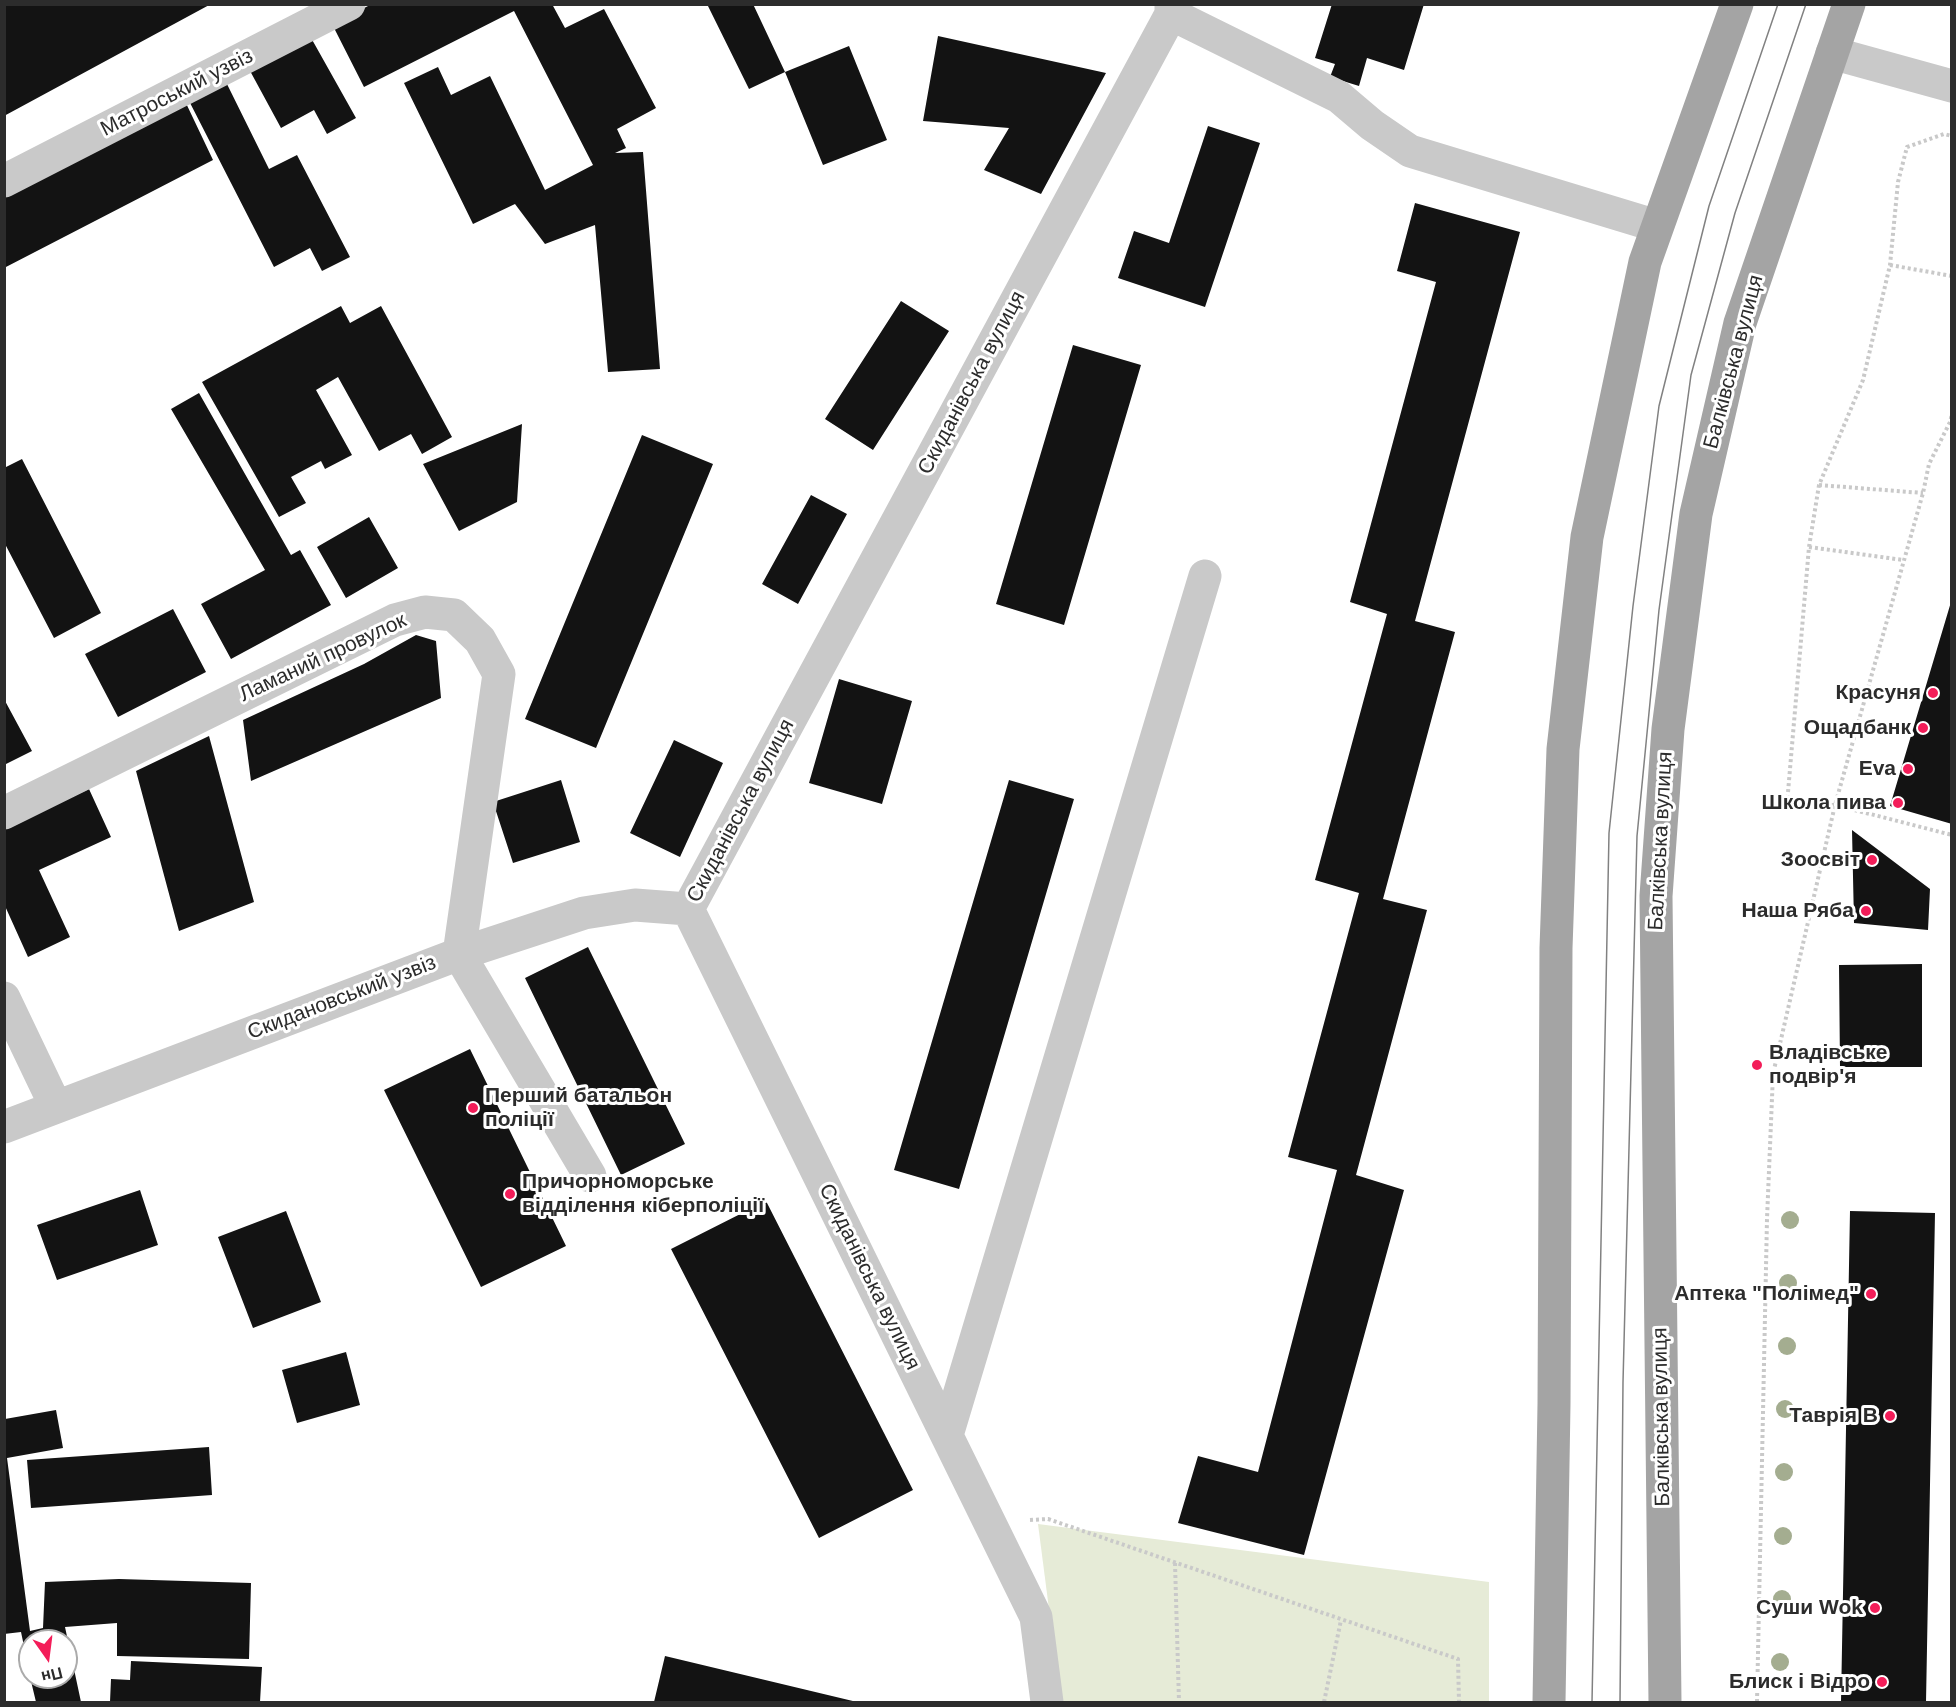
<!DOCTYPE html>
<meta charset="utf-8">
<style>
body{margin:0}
#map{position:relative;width:1956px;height:1707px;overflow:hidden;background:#fff;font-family:Arial,sans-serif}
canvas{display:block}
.frame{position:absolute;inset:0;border:6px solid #2c2c2c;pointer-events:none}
.north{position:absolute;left:18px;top:1629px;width:60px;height:60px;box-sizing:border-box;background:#fff;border:2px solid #ababab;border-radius:50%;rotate:166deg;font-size:16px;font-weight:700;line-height:24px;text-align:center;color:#2c2c2c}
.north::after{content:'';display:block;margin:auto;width:21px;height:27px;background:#f31d59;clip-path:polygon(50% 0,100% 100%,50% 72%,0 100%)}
</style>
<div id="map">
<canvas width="1956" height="1707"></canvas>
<div class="frame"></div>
<div class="north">Пн</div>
</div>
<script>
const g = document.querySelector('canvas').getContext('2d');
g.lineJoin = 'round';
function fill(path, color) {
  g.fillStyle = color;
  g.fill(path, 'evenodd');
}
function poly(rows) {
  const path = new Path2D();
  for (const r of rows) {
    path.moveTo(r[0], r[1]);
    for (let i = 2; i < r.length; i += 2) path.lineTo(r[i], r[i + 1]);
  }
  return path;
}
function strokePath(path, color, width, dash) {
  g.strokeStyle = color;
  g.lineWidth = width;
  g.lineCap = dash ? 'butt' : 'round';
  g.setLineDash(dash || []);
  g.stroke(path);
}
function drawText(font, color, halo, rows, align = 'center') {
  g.font = font + ' Arial,sans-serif';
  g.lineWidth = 6;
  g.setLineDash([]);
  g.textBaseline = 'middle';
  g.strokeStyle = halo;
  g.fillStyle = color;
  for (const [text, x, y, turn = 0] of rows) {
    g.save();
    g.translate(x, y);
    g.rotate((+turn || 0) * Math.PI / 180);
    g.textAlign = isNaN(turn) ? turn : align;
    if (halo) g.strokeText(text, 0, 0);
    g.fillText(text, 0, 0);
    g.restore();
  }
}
fill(poly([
 [1038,1524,1489,1582,1489,1702,1061,1702]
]), '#e6ebd7');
fill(poly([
 [4,4,211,4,4,116],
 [372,4,552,4,565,28,604,9,656,108,617,129,626,148,615,153,643,152,660,369,608,372,595,225,545,244,515,204,473,224,404,83,438,67,451,95,490,76,545,190,593,165,514,11,364,87,332,24],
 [707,4,753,4,785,72,849,46,887,140,823,165,785,72,749,89],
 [1332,4,1424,4,1404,70,1367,58,1359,86,1330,77,1335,64,1315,58],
 [310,36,356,118,327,134,314,110,281,128,249,69],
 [938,36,1106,73,1041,194,984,170,1009,128,923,121],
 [224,78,269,169,297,155,350,257,322,271,310,248,274,267,187,97],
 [184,99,213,160,4,268,4,186],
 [1208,126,1260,143,1205,307,1118,278,1134,231,1169,243],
 [1415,203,1520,232,1415,621,1455,632,1383,899,1427,910,1356,1175,1404,1190,1304,1555,1178,1523,1198,1456,1258,1472,1337,1170,1288,1157,1359,893,1315,880,1387,614,1350,602,1436,282,1397,271],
 [901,301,949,331,873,450,825,419],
 [341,306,350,323,381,306,452,437,422,454,411,434,379,451,338,377,316,390,352,455,325,469,321,461,291,477,306,503,279,517,202,382],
 [1073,345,1141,365,1064,625,996,604],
 [199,393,291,555,300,550,331,605,231,659,201,604,265,570,171,409],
 [522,424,517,502,459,531,423,464],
 [642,435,713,464,596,748,525,719],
 [22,459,101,613,54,638,4,542,4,468],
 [811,495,847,514,798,604,762,584],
 [369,517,398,568,346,598,317,547],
 [1951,602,1952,602,1952,824,1890,806],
 [173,609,206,672,118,717,85,654],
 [416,635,436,641,441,698,251,781,243,720,364,664],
 [839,679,912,701,882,804,809,783],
 [4,699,32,751,4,765],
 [209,736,254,902,179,931,136,771],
 [674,740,723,763,680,857,630,833],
 [561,780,580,842,513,863,493,802],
 [1009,780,1074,799,959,1189,894,1170],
 [89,789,111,837,39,870,70,937,28,957,5,906,5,828],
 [1852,830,1930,889,1928,930,1854,923],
 [588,947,685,1144,621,1175,525,978],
 [1922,964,1922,1067,1840,1067,1839,965],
 [470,1049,566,1246,481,1287,384,1090],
 [140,1190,158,1245,57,1280,37,1225],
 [766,1201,913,1490,819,1538,671,1249],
 [286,1211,321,1302,253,1328,218,1237],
 [1850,1211,1935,1213,1926,1702,1841,1702],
 [346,1352,360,1405,297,1423,282,1370],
 [56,1410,63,1448,7,1458,30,1631,43,1628,45,1582,119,1579,251,1583,249,1659,117,1656,117,1623,65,1627,81,1702,36,1702,30,1677,66,1677,66,1641,30,1641,29,1670,21,1632,4,1634,5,1419],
 [209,1447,212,1495,31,1508,27,1460],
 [665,1656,857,1702,654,1702],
 [131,1661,262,1667,260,1702,110,1702,111,1679,130,1680]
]), '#131313');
strokePath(poly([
 [1890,265,1952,276],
 [1819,485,1923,493],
 [1809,547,1903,560],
 [1787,804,1809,547,1819,485,1863,380,1890,265,1898,182,1907,147,1944,134,1952,136],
 [1789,804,1835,805,1952,835],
 [1030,1520,1048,1519,1458,1659,1459,1702],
 [1175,1563,1179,1702],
 [1324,1702,1341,1620],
 [1757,1702,1767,1219,1773,1074,1835,805,1923,493,1929,464,1950,422,1952,414]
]), '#c9c9c9', 4, [3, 3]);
strokePath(poly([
 [1171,14,1339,97,1372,125,1410,151,1657,226],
 [1832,53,1952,86],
 [4,181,349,4],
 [4,813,395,620,425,612,454,615,480,640,499,674,459,954,590,1176],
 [688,909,1171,14,1171,4],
 [688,909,1036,1617,1047,1702],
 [4,998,56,1107],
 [4,1127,459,954,584,913,635,905,688,909],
 [947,1435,1205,576]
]), '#c9c9c9', 33);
strokePath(poly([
 [1549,1702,1554,1404,1556,948,1563,749,1587,537,1645,262,1737,4],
 [1665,1702,1656,896,1668,729,1696,514,1740,323,1849,4]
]), '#a4a4a4', 33);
strokePath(poly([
 [1592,1702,1609,833,1633,606,1659,406,1709,206,1778,4],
 [1620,1702,1623,1382,1637,836,1659,610,1691,375,1735,213,1806,4]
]), '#818181', 1.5);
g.fillStyle = '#a4ad90';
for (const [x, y] of [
 [1790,1220],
 [1788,1283],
 [1787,1346],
 [1785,1409],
 [1784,1472],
 [1783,1536],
 [1782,1599],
 [1780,1662]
]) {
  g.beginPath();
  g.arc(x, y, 9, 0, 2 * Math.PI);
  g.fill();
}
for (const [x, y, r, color] of [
 [1933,693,6,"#f31d59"],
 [1923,728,6,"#f31d59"],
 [1908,769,6,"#f31d59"],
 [1898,803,6,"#f31d59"],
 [1872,860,6,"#f31d59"],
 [1866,911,6,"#f31d59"],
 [1757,1065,6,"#f31d59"],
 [473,1108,6,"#f31d59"],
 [510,1194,6,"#f31d59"],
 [1871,1294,6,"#f31d59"],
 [1890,1416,6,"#f31d59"],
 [1875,1608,6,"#f31d59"],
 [1882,1682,6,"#f31d59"]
]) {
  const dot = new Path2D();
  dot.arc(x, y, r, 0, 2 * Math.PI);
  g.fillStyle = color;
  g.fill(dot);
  strokePath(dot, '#fff', 2);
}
drawText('21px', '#2c2c2c', '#fff', [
 ["Матроський узвіз",177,93,-27],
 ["Балківська вулиця",1734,362,-75],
 ["Скиданівська вулиця",972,383,-62],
 ["Ламаний провулок",323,658,-25],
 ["Скиданівська вулиця",741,811,-62],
 ["Балківська вулиця",1661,841,-87],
 ["Скидановський узвіз",342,998,-21],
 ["Скиданівська вулиця",869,1277,64],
 ["Балківська вулиця",1662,1417,-91]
]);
drawText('bold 21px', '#2c2c2c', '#fff', [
 ["Красуня",1921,693],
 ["Ощадбанк",1911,728],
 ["Eva",1896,769],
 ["Школа пива",1886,803],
 ["Зоосвіт",1860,860],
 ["Наша Ряба",1854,911],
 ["Владiвське",1769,1053,"left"],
 ["подвiр'я",1769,1077,"left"],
 ["Перший батальон",485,1096,"left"],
 ["поліції",485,1120,"left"],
 ["Причорноморське",522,1182,"left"],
 ["відділення кіберполіції",522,1206,"left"],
 ["Аптека \"Полімед\"",1859,1294],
 ["Таврія В",1878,1416],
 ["Суши Wok",1863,1608],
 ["Блиск і Відро",1870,1682]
], 'right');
</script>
